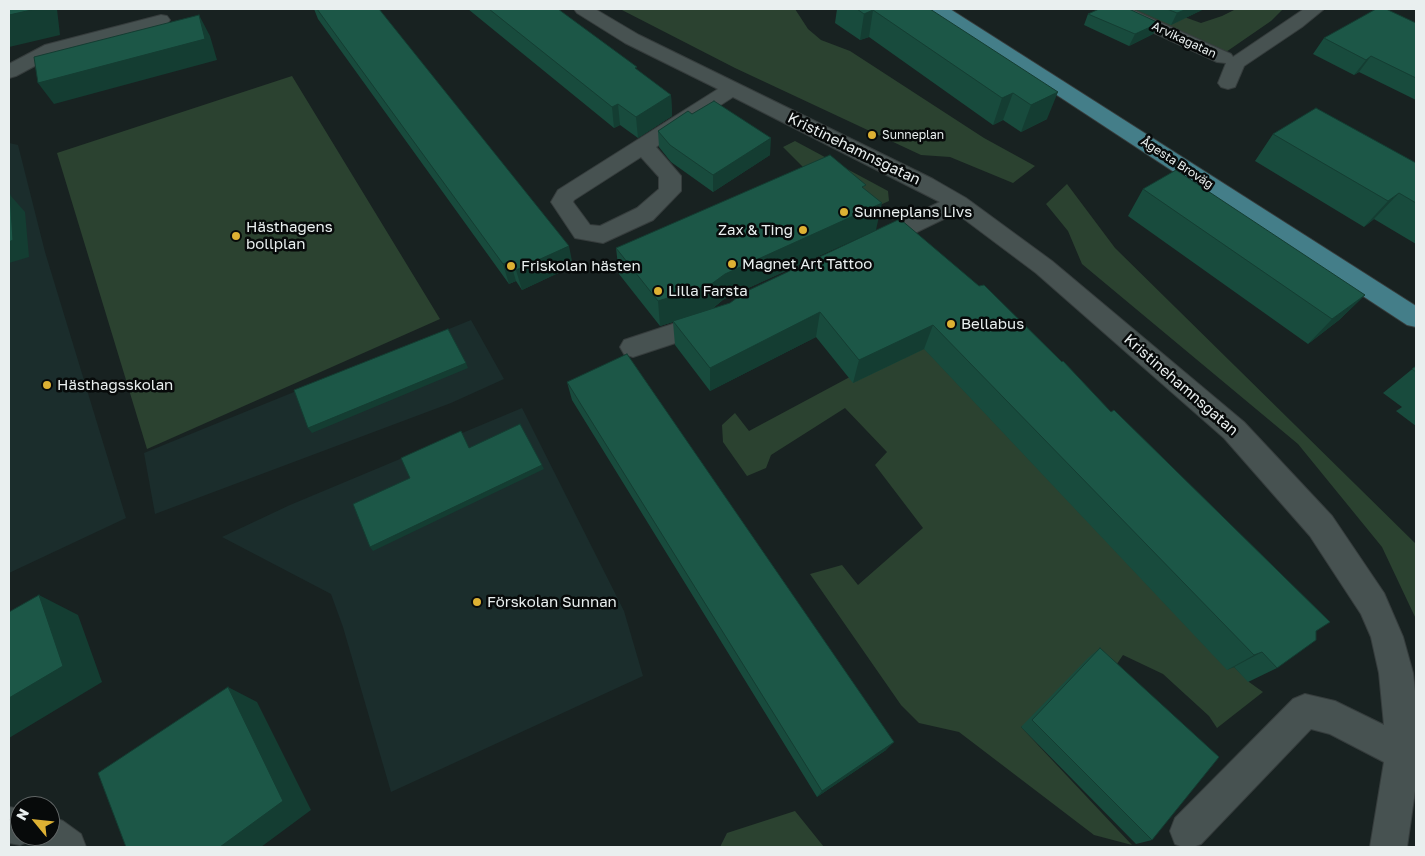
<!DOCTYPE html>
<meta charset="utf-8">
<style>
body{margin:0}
#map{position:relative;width:1425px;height:856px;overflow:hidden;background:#182221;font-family:"Golos Text",sans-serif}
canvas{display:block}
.frame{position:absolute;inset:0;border:10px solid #e9efef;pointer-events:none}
.north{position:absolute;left:10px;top:796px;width:50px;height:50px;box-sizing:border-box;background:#070a0a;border:1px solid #616666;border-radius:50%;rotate:298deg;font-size:14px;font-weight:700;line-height:20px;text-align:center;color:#e9efef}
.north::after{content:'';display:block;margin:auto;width:18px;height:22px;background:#ddb133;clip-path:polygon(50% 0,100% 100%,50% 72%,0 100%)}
</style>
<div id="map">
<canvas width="1425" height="856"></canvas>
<div class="frame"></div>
<div class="north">N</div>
</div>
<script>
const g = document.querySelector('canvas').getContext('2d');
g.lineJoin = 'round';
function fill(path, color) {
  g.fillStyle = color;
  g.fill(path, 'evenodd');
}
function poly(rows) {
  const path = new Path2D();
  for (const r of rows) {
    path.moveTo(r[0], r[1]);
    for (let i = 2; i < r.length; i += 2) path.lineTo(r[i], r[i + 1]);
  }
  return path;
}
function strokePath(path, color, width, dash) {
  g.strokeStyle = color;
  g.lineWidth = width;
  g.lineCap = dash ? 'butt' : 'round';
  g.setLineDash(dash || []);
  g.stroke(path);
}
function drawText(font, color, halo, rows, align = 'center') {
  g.font = font + ' "Golos Text",sans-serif';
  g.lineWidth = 5;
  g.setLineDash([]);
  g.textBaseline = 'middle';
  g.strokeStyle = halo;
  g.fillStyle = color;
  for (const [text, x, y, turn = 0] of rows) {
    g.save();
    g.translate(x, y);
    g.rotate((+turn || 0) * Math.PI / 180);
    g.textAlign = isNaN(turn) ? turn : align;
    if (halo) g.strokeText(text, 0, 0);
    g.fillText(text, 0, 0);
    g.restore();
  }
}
fill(poly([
 [9,143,18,145,45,252,126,518,9,573],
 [471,320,504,379,451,403,155,514,144,453],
 [522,408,624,611,643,676,391,792,343,627,331,594,222,537,290,505]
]), '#1b2d2c');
fill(poly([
 [620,9,795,9,808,29,821,40,850,51,984,138,1035,166,1013,183,950,157,921,155,735,68],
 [1125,9,1162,9,1201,23,1222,16,1236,9,1283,9,1271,21,1226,52],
 [292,76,440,319,147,449,57,153],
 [795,141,888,191,889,201,853,217,783,147],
 [1067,184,1115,248,1416,544,1416,619,1382,547,1298,444,1082,264,1068,231,1046,204],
 [917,341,1227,669,1234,667,1249,682,1263,692,1217,728,1209,716,1163,674,1123,655,1108,677,1021,727,1132,845,1094,835,959,732,919,723,901,705,810,574,842,565,858,585,923,528,875,465,887,452,845,408,771,455,766,468,747,476,723,442,722,425,735,413,749,431],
 [795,811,824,847,720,847,727,833]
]), '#2b4230');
const minor = poly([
 [574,9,595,9,639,35,933,179,966,198,1052,261,1244,422,1332,516,1384,593,1403,637,1413,673,1416,700,1416,784,1407,847,1370,847,1384,762,1330,734,1311,729,1201,844,1193,847,1183,847,1175,844,1170,831,1175,818,1293,699,1305,694,1335,701,1384,725,1379,673,1371,637,1361,614,1310,536,1224,438,1036,273,956,213,884,248,876,250,868,248,864,242,868,236,940,202,733,97,656,147,681,176,681,191,653,220,603,243,575,238,551,202,558,190,718,89,625,43,577,13,574,9],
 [641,157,659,177,659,189,637,208,600,226,590,225,573,202,574,200,641,157],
 [1108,9,1131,9,1231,54,1233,57,1304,9,1324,9,1302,27,1244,66,1235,87,1228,89,1221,87,1218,83,1226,63,1217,62,1111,13,1108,9],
 [161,15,167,16,170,20,167,24,59,53,16,76,9,78,9,64,45,45,161,15],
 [709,312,718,315,722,322,718,329,633,357,624,354,620,347,624,340,709,312],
 [9,807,20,809,20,836,50,836,50,816,63,821,81,834,86,847,37,847,34,839,20,845,9,843,9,807]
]);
const major = poly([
 [929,9,950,9,1416,306,1416,327,1407,325,932,13,929,9]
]);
strokePath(minor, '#363d3d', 2);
strokePath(major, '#363d3d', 2);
fill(minor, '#475251');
fill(major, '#447e89');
fill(poly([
 [314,9,379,9,573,266,522,290,516,281,509,284,318,19],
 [468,9,558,9,637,70,671,95,672,116,638,138,620,125,614,128],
 [837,9,930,9,1047,119,1021,132,1003,120,993,125,869,37,860,40,835,23],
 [1135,9,1204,9,1171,25],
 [1088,14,1159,23,1153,34,1129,46,1084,25],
 [1416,23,1416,100,1359,72,1354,75,1313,54,1324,38],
 [692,114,770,155,713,192,671,162,659,147,658,131],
 [1273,134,1416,163,1416,244,1374,219,1364,227,1255,161],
 [865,189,876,230,724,299,712,309,730,303,900,219,1111,412,1316,631,1277,668,1248,682,1234,667,1227,670,924,349,853,383,816,337,710,391,675,345,673,322,660,326,619,274,616,248],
 [1143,189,1365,295,1339,320,1308,344,1128,216],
 [1416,366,1416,426,1396,411,1402,407,1383,393],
 [567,382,886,750,817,797,572,400],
 [1100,648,1152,840,1136,844,1021,727,1088,658]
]), '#184b3d');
fill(poly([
 [36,9,57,9,60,35,9,47,9,15],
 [1187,9,1204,9,1171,25,1177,13],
 [873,10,869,37,860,40,864,14],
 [199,15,210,36,217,60,54,104,38,83],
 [1159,23,1153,34,1129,46,1135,34],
 [1371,56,1359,72,1354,75,1366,60],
 [1058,92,1047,119,1021,132,1031,105],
 [1013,93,1003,120,993,125,1002,98],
 [671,95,672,116,638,138,636,117],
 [618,104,620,125,614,128,612,107],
 [771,138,770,155,713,192,713,175],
 [1399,193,1374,219,1364,227,1388,201],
 [10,195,25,212,29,257,9,263],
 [882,203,876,230,724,299,710,310,660,326,658,301,725,274],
 [569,246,573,266,522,290,516,270],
 [510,261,516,281,509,284,503,264],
 [1365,295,1339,320,1308,344,1332,319],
 [820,312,816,337,710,391,710,368],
 [933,325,924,349,853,383,859,360],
 [466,363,468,368,312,433,308,428],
 [542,465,544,469,373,551,370,547],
 [39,595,78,615,102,682,9,738,9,698],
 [1262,652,1234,667,1227,670,1254,655],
 [228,687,257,702,311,810,261,847,220,847],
 [894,742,886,750,817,797,822,791]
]), '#143d32');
const building = poly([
 [9,9,36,9,9,15,9,9],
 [317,9,379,9,569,246,516,270,510,261,503,264,317,9],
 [489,9,558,9,637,67,635,68,671,95,636,117,618,104,612,107,489,9],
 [857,9,930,9,1058,92,1031,105,1013,93,1002,98,873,10,864,14,857,9],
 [1099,9,1129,9,1159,23,1135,34,1088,14,1099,9],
 [1167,9,1187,9,1177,13,1167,9],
 [1376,9,1386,9,1416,23,1416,78,1371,56,1366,60,1324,38,1376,9],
 [199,15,205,39,38,83,34,57,199,15],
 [714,101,771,138,713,175,670,145,658,131,688,111,692,114,714,101],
 [1316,108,1416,163,1416,203,1399,193,1388,201,1273,134,1316,108],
 [830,155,866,185,862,187,882,203,725,274,710,285,658,301,616,248,830,155],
 [1176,170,1365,295,1332,319,1143,189,1176,170],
 [10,195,13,240,9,242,9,196,10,195],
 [900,219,979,286,984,285,1062,362,1063,361,1111,412,1114,410,1330,622,1316,631,1316,640,1277,668,1262,652,1254,655,933,325,859,360,820,312,710,368,673,321,730,303,745,292,900,219],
 [448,329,466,363,308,428,294,390,448,329],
 [627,354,894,742,822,791,567,382,627,354],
 [1416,366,1416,372,1412,369,1416,366],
 [520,424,542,465,370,547,353,504,410,478,401,458,461,431,469,448,520,424],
 [39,595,63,666,9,698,9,612,39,595],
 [1100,648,1219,757,1152,840,1032,720,1100,648],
 [228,687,283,801,220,847,126,847,98,773,228,687]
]);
fill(building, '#1c5747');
strokePath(building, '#143d32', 1);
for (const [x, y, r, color] of [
 [872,135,5,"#ddb133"],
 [844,212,5,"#ddb133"],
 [803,230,5,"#ddb133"],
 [236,236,5,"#ddb133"],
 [732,264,5,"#ddb133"],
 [511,266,5,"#ddb133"],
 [658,291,5,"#ddb133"],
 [951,324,5,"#ddb133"],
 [47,385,5,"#ddb133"],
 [477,602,5,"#ddb133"]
]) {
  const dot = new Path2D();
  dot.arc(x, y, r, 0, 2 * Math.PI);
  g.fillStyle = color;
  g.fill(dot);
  strokePath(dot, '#070a0a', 2);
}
drawText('12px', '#e9efef', '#070a0a', [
 ["Arvikagatan",1184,40,25],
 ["Ågesta Broväg",1177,163,33]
]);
drawText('12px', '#e9efef', '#070a0a', [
 ["Sunneplan",882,135]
], 'left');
drawText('15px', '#e9efef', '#070a0a', [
 ["Kristinehamnsgatan",854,149,26],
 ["Kristinehamnsgatan",1181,385,41]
]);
drawText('15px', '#e9efef', '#070a0a', [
 ["Sunneplans Livs",854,212],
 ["Hästhagens",246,227],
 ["bollplan",246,244],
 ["Zax & Ting",793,230,"right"],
 ["Magnet Art Tattoo",742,264],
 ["Friskolan hästen",521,266],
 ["Lilla Farsta",668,291],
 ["Bellabus",961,324],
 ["Hästhagsskolan",57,385],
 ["Förskolan Sunnan",487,602]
], 'left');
</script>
